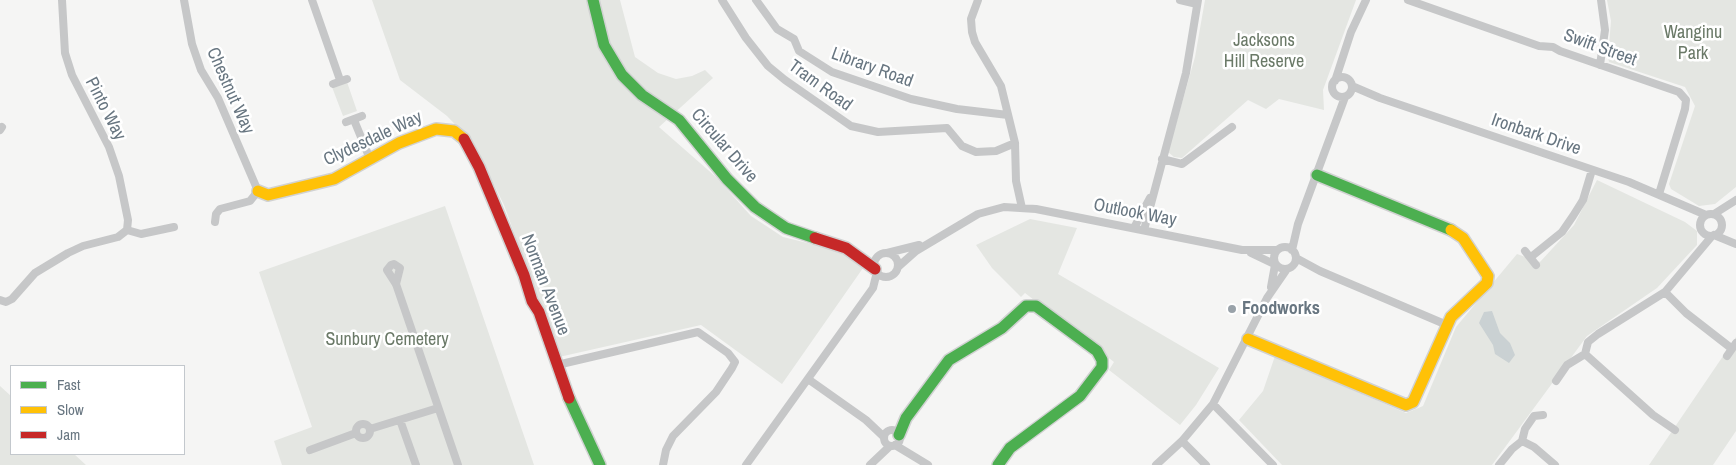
<!DOCTYPE html>
<style>
body{margin:0}
#map{position:relative;width:1736px;height:465px;overflow:hidden;background:#f5f5f4;font-family:"Archivo Narrow",sans-serif}
canvas{display:block}
.legend{position:absolute;left:10px;top:365px;width:175px;height:90px;box-sizing:border-box;background:#fff;border:1px solid #c3c8cd;margin:0;padding:6px 9px;list-style:none;font-size:15px;color:#687681}
.legend li{display:flex;align-items:center;gap:10px;height:25px}
.legend b{width:25px;border:1px solid #c3c8cd}
</style>
<div id="map">
<canvas width="1736" height="465"></canvas>
<ul class="legend">
<li><b style="height:6px;background:#4caf50"></b>Fast</li>
<li><b style="height:6px;background:#ffc107"></b>Slow</li>
<li><b style="height:6px;background:#c62828"></b>Jam</li>
</ul>
</div>
<script>
const g = document.querySelector('canvas').getContext('2d');
g.lineJoin = 'round';
function fill(path, color) {
  g.fillStyle = color;
  g.fill(path, 'evenodd');
}
function poly(rows) {
  const path = new Path2D();
  for (const r of rows) {
    if (r.length === 3) {
      path.moveTo(r[0] + r[2], r[1]);
      path.arc(r[0], r[1], r[2], 0, 2 * Math.PI);
      continue;
    }
    path.moveTo(r[0], r[1]);
    for (let i = 2; i < r.length; i += 2) path.lineTo(r[i], r[i + 1]);
  }
  return path;
}
function strokePath(path, color, width, dash) {
  g.strokeStyle = color;
  g.lineWidth = width;
  g.lineCap = dash ? 'butt' : 'round';
  g.setLineDash(dash || []);
  g.stroke(path);
}
function drawText(font, color, halo, rows, align = 'center') {
  g.font = font + ' "Archivo Narrow",sans-serif';
  g.lineWidth = 5;
  g.setLineDash([]);
  g.textBaseline = 'middle';
  g.strokeStyle = halo;
  g.fillStyle = color;
  for (const [text, x, y, turn = 0] of rows) {
    g.save();
    g.translate(x, y);
    g.rotate((+turn || 0) * Math.PI / 180);
    g.textAlign = isNaN(turn) ? turn : align;
    if (halo) g.strokeText(text, 0, 0);
    g.fillText(text, 0, 0);
    g.restore();
  }
}
fill(poly([
 [372,0,620,0,635,57,658,73,676,79,692,76,705,70,713,78,659,127,716,177,751,216,783,237,824,247,845,255,863,268,782,384,701,325,559,357,504,205,474,144,447,116,400,80],
 [1205,0,1356,0,1323,90,1324,110,1279,99,1266,109,1248,100,1182,158,1174,157,1168,152,1195,57],
 [1607,0,1736,0,1736,187,1715,204,1699,206,1671,189,1669,184,1695,106,1685,87,1609,62,1608,57,1611,21],
 [347,82,357,111,343,116,332,87],
 [1597,180,1685,222,1697,231,1697,245,1657,288,1587,336,1492,465,1282,465,1239,420,1263,391,1275,356,1406,413,1423,406,1456,327,1517,254,1540,262,1574,225],
 [445,206,534,465,282,465,274,441,312,427,259,272],
 [1030,219,1077,228,1058,274,1219,368,1196,405,1180,425,1109,370,1114,362,1025,293,1021,297,992,268,976,245],
 [1736,337,1736,431,1713,465,1649,465],
 [0,386,11,396,11,454,74,454,86,465,0,465]
]), '#e4e6e2');
fill(poly([
 [1492,311,1500,333,1510,343,1515,355,1509,363,1495,354,1493,345,1479,323,1484,312]
]), '#cad1d3');
const fast = poly([
 [593,0,604,45,622,75,642,95,679,120,727,179,755,207,786,228,815,238],
 [1317,175,1451,230],
 [569,398,600,465],
 [899,435,906,418,949,360,1002,328,1026,306,1036,306,1097,351,1102,360,1102,367,1080,396,1010,448,998,465]
]);
const slow = poly([
 [258,191,268,195,334,179,399,143,436,129,454,131,464,139],
 [1248,339,1406,405,1413,402,1451,317,1487,283,1488,276,1463,238,1451,230]
]);
const jam = poly([
 [464,139,479,167,524,275,532,301,539,312,569,398],
 [815,238,846,248,875,269]
]);
strokePath(fast, '#d1d2d2', 14);
strokePath(slow, '#d1d2d2', 14);
strokePath(jam, '#d1d2d2', 14);
strokePath(poly([
 [62,0,65,53,72,75,109,147,119,176,128,220,127,230],
 [184,0,192,44,201,70,218,98,258,191,250,201,220,209,216,214,215,222],
 [312,0,340,80],
 [722,0,746,38,768,66,785,80,851,126,878,132,947,128,962,146,976,152,996,151,1015,143],
 [756,0,777,29,794,39,799,51,832,72,911,99,957,109,1008,115],
 [978,0,971,19,972,32,975,42,1001,86,1015,143,1016,181,1022,208],
 [1180,0,1197,4],
 [1408,0,1539,46,1553,47,1560,51,1679,92,1686,100,1685,109,1659,194],
 [1600,65,1605,30,1601,0],
 [1342,87,10],
 [1335,81,1351,32,1366,0],
 [333,84,347,79],
 [1352,86,1380,98,1629,182,1706,215],
 [354,120,370,159],
 [346,122,362,116],
 [0,130,2,127],
 [1162,159,1182,164,1232,127],
 [1714,214,1736,200],
 [1711,225,11],
 [1134,228,1150,198],
 [127,230,141,234,174,227],
 [1144,230,1186,73,1198,0],
 [1714,235,1736,244],
 [1285,258,11],
 [1292,250,1298,224,1345,97],
 [1525,251,1536,265],
 [887,253,919,245],
 [1251,253,1274,264],
 [886,265,12],
 [1531,257,1562,232,1573,216,1583,200,1592,170],
 [1296,258,1320,271,1447,325],
 [898,267,916,251,978,214,1004,207,1036,209,1242,250,1276,250],
 [396,284,400,268,394,264,391,265,387,270,396,284,458,465],
 [1271,287,1275,265],
 [1665,292,1686,313,1731,348],
 [0,300,6,302,12,299,35,273,68,253,83,246,118,237,127,230],
 [1585,354,1588,342,1598,334,1665,292,1712,236],
 [1585,354,1653,415,1675,430],
 [1727,356,1736,343],
 [557,365,698,332,728,353,735,362,732,368,716,392,673,436,666,450,663,465],
 [808,379,866,420,884,437],
 [1556,381,1567,365,1585,354],
 [1213,404,1273,465],
 [400,420,416,465],
 [363,431,7],
 [370,429,438,408],
 [892,438,8],
 [1182,441,1206,465],
 [1522,441,1534,447,1555,465],
 [895,445,928,465],
 [310,450,356,433],
 [746,465,873,288,877,272],
 [870,465,890,446],
 [1156,465,1182,441,1213,404,1267,298,1287,269],
 [1499,465,1512,449,1522,441,1525,429,1534,416,1543,415]
]), '#c6c7c8', 8);
strokePath(fast, '#4caf50', 11);
strokePath(slow, '#ffc107', 11);
strokePath(jam, '#c62828', 11);
for (const [x, y, r, color] of [
 [1232,309,5,"#99a2a9"]
]) {
  const dot = new Path2D();
  dot.arc(x, y, r, 0, 2 * Math.PI);
  g.fillStyle = color;
  g.fill(dot);
  strokePath(dot, '#fff', 2);
}
drawText('18px', '#6a7967', '#fff', [
 ["Wanginu",1693,33],
 ["Park",1693,54],
 ["Jacksons",1264,41],
 ["Hill Reserve",1264,62],
 ["Sunbury Cemetery",387,340]
]);
drawText('18px', '#687681', '#fff', [
 ["Swift Street",1600,48,20],
 ["Library Road",872,68,20],
 ["Tram Road",820,86,36],
 ["Chestnut Way",230,91,66],
 ["Pinto Way",105,109,63],
 ["Ironbark Drive",1536,135,19],
 ["Clydesdale Way",373,139,-25],
 ["Circular Drive",724,146,49],
 ["Outlook Way",1135,213,11],
 ["Norman Avenue",545,285,69]
]);
drawText('bold 18px', '#687681', '#fff', [
 ["Foodworks",1242,309]
], 'left');
</script>
